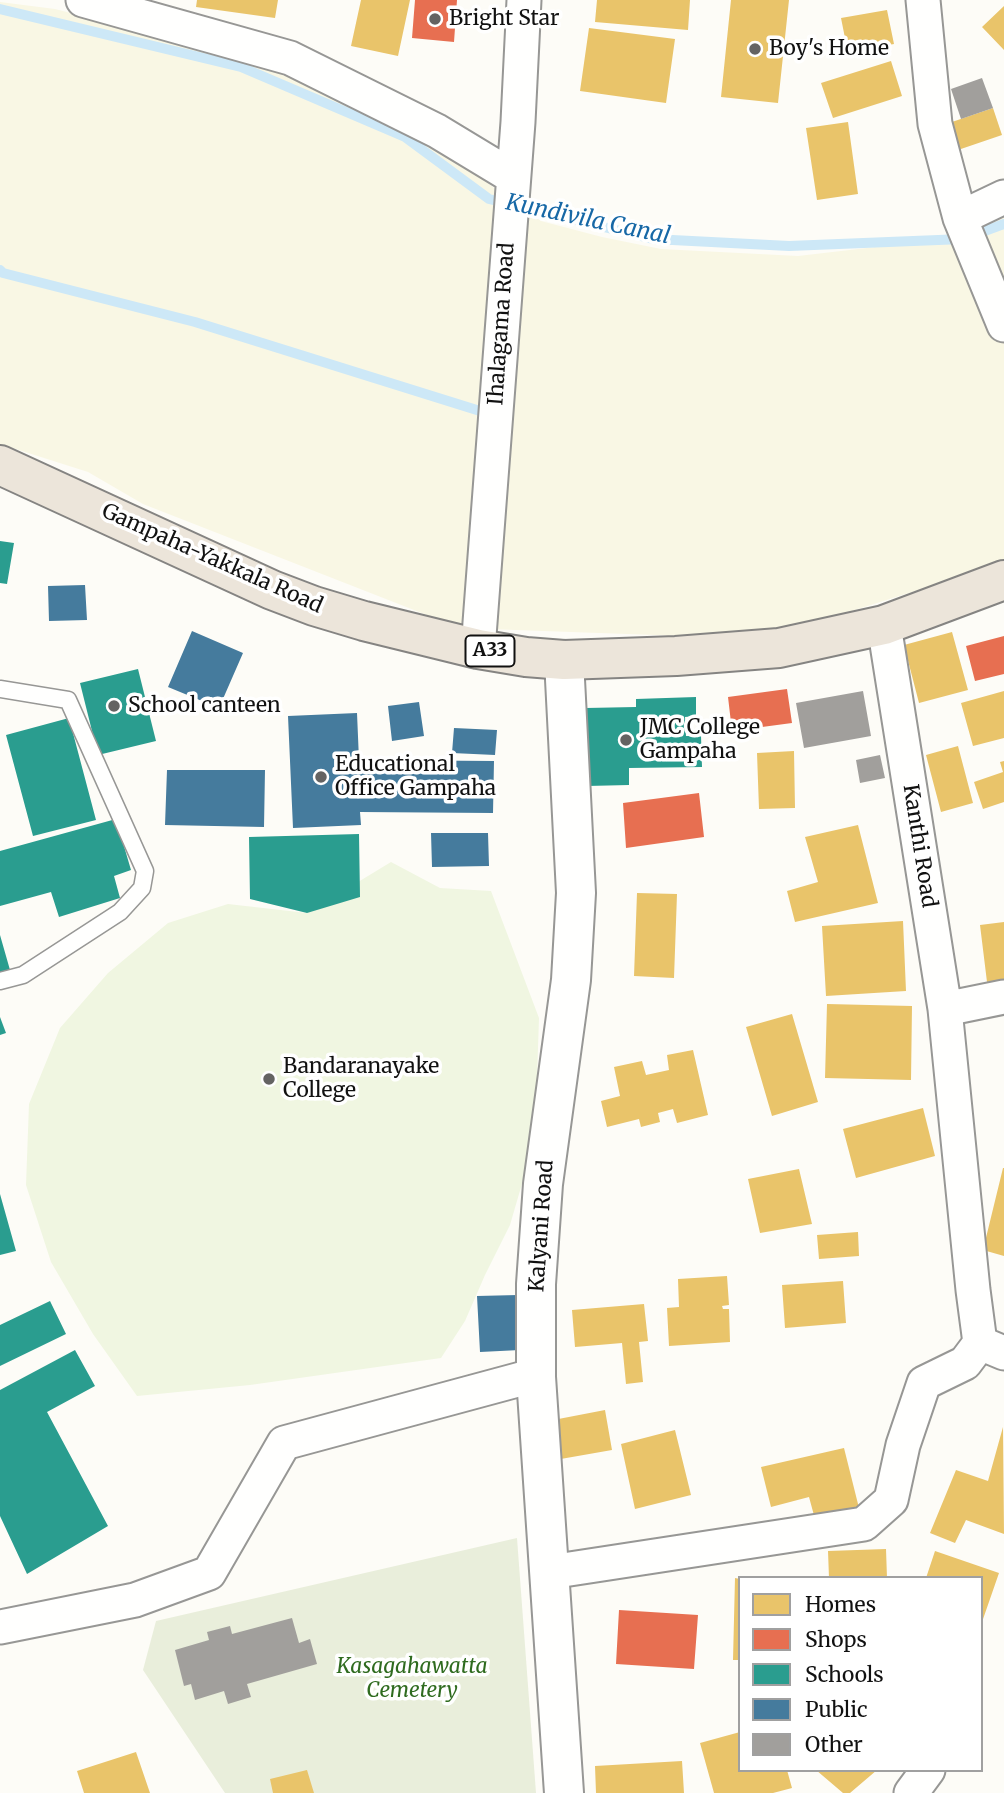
<!DOCTYPE html>
<style>
body{margin:0}
#map{position:relative;width:1004px;height:1793px;overflow:hidden;background:#fdfcf7;font-family:Merriweather,serif}
canvas{display:block}
.legend{position:absolute;left:738px;top:1576px;width:245px;height:196px;box-sizing:border-box;background:#fff;border:2px solid #a0a0a0;margin:0;padding:9px 12px;list-style:none;font-size:21px;color:#111}
.legend li{display:flex;align-items:center;gap:14px;height:35px}
.legend b{width:35px;border:2px solid #a0a0a0}
</style>
<div id="map">
<canvas width="1004" height="1793"></canvas>
<ul class="legend">
<li><b style="height:19px;background:#e9c46a"></b>Homes</li>
<li><b style="height:19px;background:#e76f51"></b>Shops</li>
<li><b style="height:19px;background:#2a9d8f"></b>Schools</li>
<li><b style="height:19px;background:#457b9d"></b>Public</li>
<li><b style="height:19px;background:#a19f9c"></b>Other</li>
</ul>
</div>
<script>
const g = document.querySelector('canvas').getContext('2d');
g.lineJoin = 'round';
function fill(path, color) {
  g.fillStyle = color;
  g.fill(path, 'evenodd');
}
function poly(rows) {
  const path = new Path2D();
  for (const r of rows) {
    path.moveTo(r[0], r[1]);
    for (let i = 2; i < r.length; i += 2) path.lineTo(r[i], r[i + 1]);
  }
  return path;
}
function strokePath(path, color, width, dash) {
  g.strokeStyle = color;
  g.lineWidth = width;
  g.lineCap = dash ? 'butt' : 'round';
  g.setLineDash(dash || []);
  g.stroke(path);
}
function drawText(font, color, halo, rows, align = 'center') {
  g.font = font + ' Merriweather,serif';
  g.lineWidth = 7;
  g.setLineDash([]);
  g.textBaseline = 'middle';
  g.strokeStyle = halo;
  g.fillStyle = color;
  for (const [text, x, y, turn = 0] of rows) {
    g.save();
    g.translate(x, y);
    g.rotate((+turn || 0) * Math.PI / 180);
    g.textAlign = isNaN(turn) ? turn : align;
    if (halo) g.strokeText(text, 0, 0);
    g.fillText(text, 0, 0);
    g.restore();
  }
}
fill(poly([
 [0,2,55,9,287,68,435,143,506,197,541,221,602,237,661,249,798,256,927,241,1004,214,1004,563,804,626,738,638,460,628,143,504,88,472,0,444]
]), '#f9f7e4');
fill(poly([
 [517,1538,536,1793,225,1793,143,1670,156,1621]
]), '#e9eedb');
fill(poly([
 [391,862,440,888,491,891,539,1018,535,1139,510,1225,485,1275,465,1321,441,1358,250,1385,137,1396,93,1334,51,1262,26,1185,29,1104,60,1028,108,973,168,923,228,904,307,913]
]), '#f0f6e1');
fill(poly([
 [197,0,278,0,275,18,196,7],
 [361,0,410,0,398,56,351,46],
 [597,0,690,0,688,30,595,22],
 [731,0,789,0,778,103,721,97],
 [1004,6,1004,50,982,27],
 [887,10,894,44,848,53,841,18],
 [589,28,675,39,666,103,580,91],
 [891,61,902,96,833,118,821,83],
 [993,108,1002,135,958,150,949,123],
 [848,122,858,194,817,200,806,128],
 [952,632,968,690,919,703,904,645],
 [1004,691,1004,738,973,746,961,703],
 [958,746,973,803,941,812,926,755],
 [794,751,795,808,759,809,757,753],
 [1004,761,1004,802,983,809,974,782,1003,772,1000,762],
 [858,825,878,903,795,922,787,891,818,882,805,837],
 [637,893,677,894,674,978,634,976],
 [903,921,906,991,826,996,822,926],
 [1004,922,1004,980,987,982,980,925],
 [827,1004,912,1006,911,1080,825,1078],
 [792,1014,818,1102,772,1116,746,1027],
 [693,1050,708,1115,677,1123,673,1109,658,1113,660,1122,641,1127,639,1119,607,1127,601,1101,620,1096,614,1067,642,1061,646,1075,669,1070,667,1055],
 [923,1108,935,1156,856,1178,843,1129],
 [1003,1168,1004,1168,1004,1256,983,1250],
 [799,1169,812,1224,760,1233,748,1179],
 [858,1232,859,1256,819,1259,817,1235],
 [727,1276,729,1305,722,1306,723,1309,729,1309,730,1342,669,1346,667,1308,679,1307,678,1279],
 [843,1281,846,1323,785,1328,782,1285],
 [644,1304,648,1341,639,1342,643,1382,626,1384,622,1343,575,1347,572,1310],
 [605,1410,612,1450,555,1460,548,1421],
 [1003,1427,1004,1534,966,1520,955,1543,930,1533,956,1470,988,1481],
 [675,1430,691,1495,635,1509,621,1444],
 [844,1448,859,1508,815,1519,809,1497,771,1507,761,1467],
 [886,1549,887,1578,829,1578,828,1551],
 [935,1551,999,1573,982,1622,981,1578,926,1578],
 [735,1578,740,1579,740,1660,733,1660],
 [740,1732,740,1770,787,1770,792,1788,773,1793,714,1793,700,1743],
 [136,1752,150,1793,84,1793,77,1771],
 [682,1761,684,1793,596,1793,595,1766],
 [307,1770,314,1793,273,1793,270,1779],
 [816,1770,877,1770,850,1793,843,1793]
]), '#e9c46a');
fill(poly([
 [415,0,457,0,454,42,412,38],
 [1004,636,1004,674,975,681,966,646],
 [787,689,792,723,732,731,728,697],
 [699,793,704,837,626,848,623,803],
 [619,1610,698,1615,694,1669,616,1664]
]), '#e76f51');
fill(poly([
 [0,541,14,543,7,584,0,583],
 [138,669,156,741,98,755,80,683],
 [696,697,696,716,685,717,686,736,701,736,702,767,629,768,629,785,587,786,586,708,636,707,636,699],
 [69,718,96,820,33,836,6,735],
 [116,819,131,870,114,876,120,898,59,917,51,892,0,906,0,851],
 [359,834,360,897,307,913,250,899,249,837],
 [0,935,10,970,0,973],
 [0,1017,6,1033,0,1035],
 [0,1194,16,1251,0,1255],
 [50,1301,66,1334,0,1366,0,1325],
 [75,1350,95,1386,47,1412,108,1526,27,1574,0,1516,0,1390]
]), '#2a9d8f');
fill(poly([
 [85,585,87,620,49,621,48,586],
 [192,631,243,653,219,708,168,687],
 [419,702,424,736,392,741,388,706],
 [357,713,359,760,494,761,493,813,360,812,361,825,293,828,288,716],
 [454,728,497,730,495,755,452,753],
 [167,770,265,770,264,827,165,825],
 [431,833,488,833,489,866,432,867],
 [518,1295,520,1350,480,1352,477,1296]
]), '#457b9d');
strokePath(poly([
 [0,9,241,67,405,137,489,199,653,239,789,246,963,239,1004,224],
 [0,270,3,273,195,322,480,411]
]), '#cde8f7', 10);
fill(poly([
 [982,78,993,108,961,119,951,89],
 [863,691,871,736,804,748,796,703],
 [880,755,885,778,860,783,856,760],
 [292,1618,299,1643,310,1639,317,1664,247,1684,251,1697,228,1704,224,1691,195,1700,191,1684,184,1686,175,1650,209,1640,207,1632,230,1626,232,1634]
]), '#a19f9c');
const service = poly([
 [0,689,68,700,145,871,142,888,120,912,23,975,0,981]
]);
const minor = poly([
 [83,0,290,58,437,131,513,177],
 [923,0,935,124,960,218,1004,325],
 [960,218,1004,197],
 [884,625,945,1009,1004,997],
 [478,649,518,122,524,0],
 [945,1009,973,1290,980,1343,1004,1353],
 [550,1572,864,1524,891,1500,903,1445,924,1383,965,1363,980,1343],
 [0,1627,135,1600,209,1573,284,1443,521,1379,536,1377],
 [911,1793,928,1770]
]);
const tertiary = poly([
 [564,660,576,893,571,980,543,1184,536,1284,536,1377,564,1793]
]);
const trunk = poly([
 [0,465,272,590,314,606,364,621,478,649,526,657,564,660,676,656,779,648,884,625,1004,580]
]);
strokePath(service, '#979795', 19);
strokePath(minor, '#979795', 37);
strokePath(tertiary, '#979795', 42);
strokePath(trunk, '#858482', 42);
strokePath(service, '#fffffe', 16);
strokePath(minor, '#fffffe', 33);
strokePath(tertiary, '#fffffe', 38);
strokePath(trunk, '#ece5da', 38);
for (const [x, y, r, color] of [
 [435,19,7,"#646362"],
 [755,49,7,"#646362"],
 [114,706,7,"#646362"],
 [626,740,7,"#646362"],
 [321,777,7,"#646362"],
 [269,1079,7,"#646362"]
]) {
  const dot = new Path2D();
  dot.arc(x, y, r, 0, 2 * Math.PI);
  g.fillStyle = color;
  g.fill(dot);
  strokePath(dot, '#fff', 2.5);
}
for (const [x, y, w] of [
 [490,651,49]
]) {
  const box = new Path2D();
  box.roundRect(x - w / 2, y - 15.5, w, 31, 5);
  g.fillStyle = '#fff';
  g.fill(box);
  strokePath(box, '#111', 2);
}
drawText('bold 19px', '#111', null, [
 ["A33",490,651]
]);
drawText('21px', '#111', '#fff', [
 ["Bright Star",449,19],
 ["Boy's Home",769,49],
 ["School canteen",128,706],
 ["JMC College",640,728],
 ["Gampaha",640,752],
 ["Educational",335,765],
 ["Office Gampaha",335,789],
 ["Bandaranayake",283,1067],
 ["College",283,1091]
], 'left');
drawText('21px', '#111', '#fff', [
 ["Ihalagama Road",502,324,-86],
 ["Gampaha-Yakkala Road",212,559,24],
 ["Kanthi Road",919,846,81],
 ["Kalyani Road",542,1226,-86]
]);
drawText('italic 21px', '#2f6b1f', '#fff', [
 ["Kasagahawatta",412,1667],
 ["Cemetery",412,1691]
]);
drawText('italic 23px', '#1768a6', '#fff', [
 ["Kundivila Canal",588,220,12]
]);
</script>
